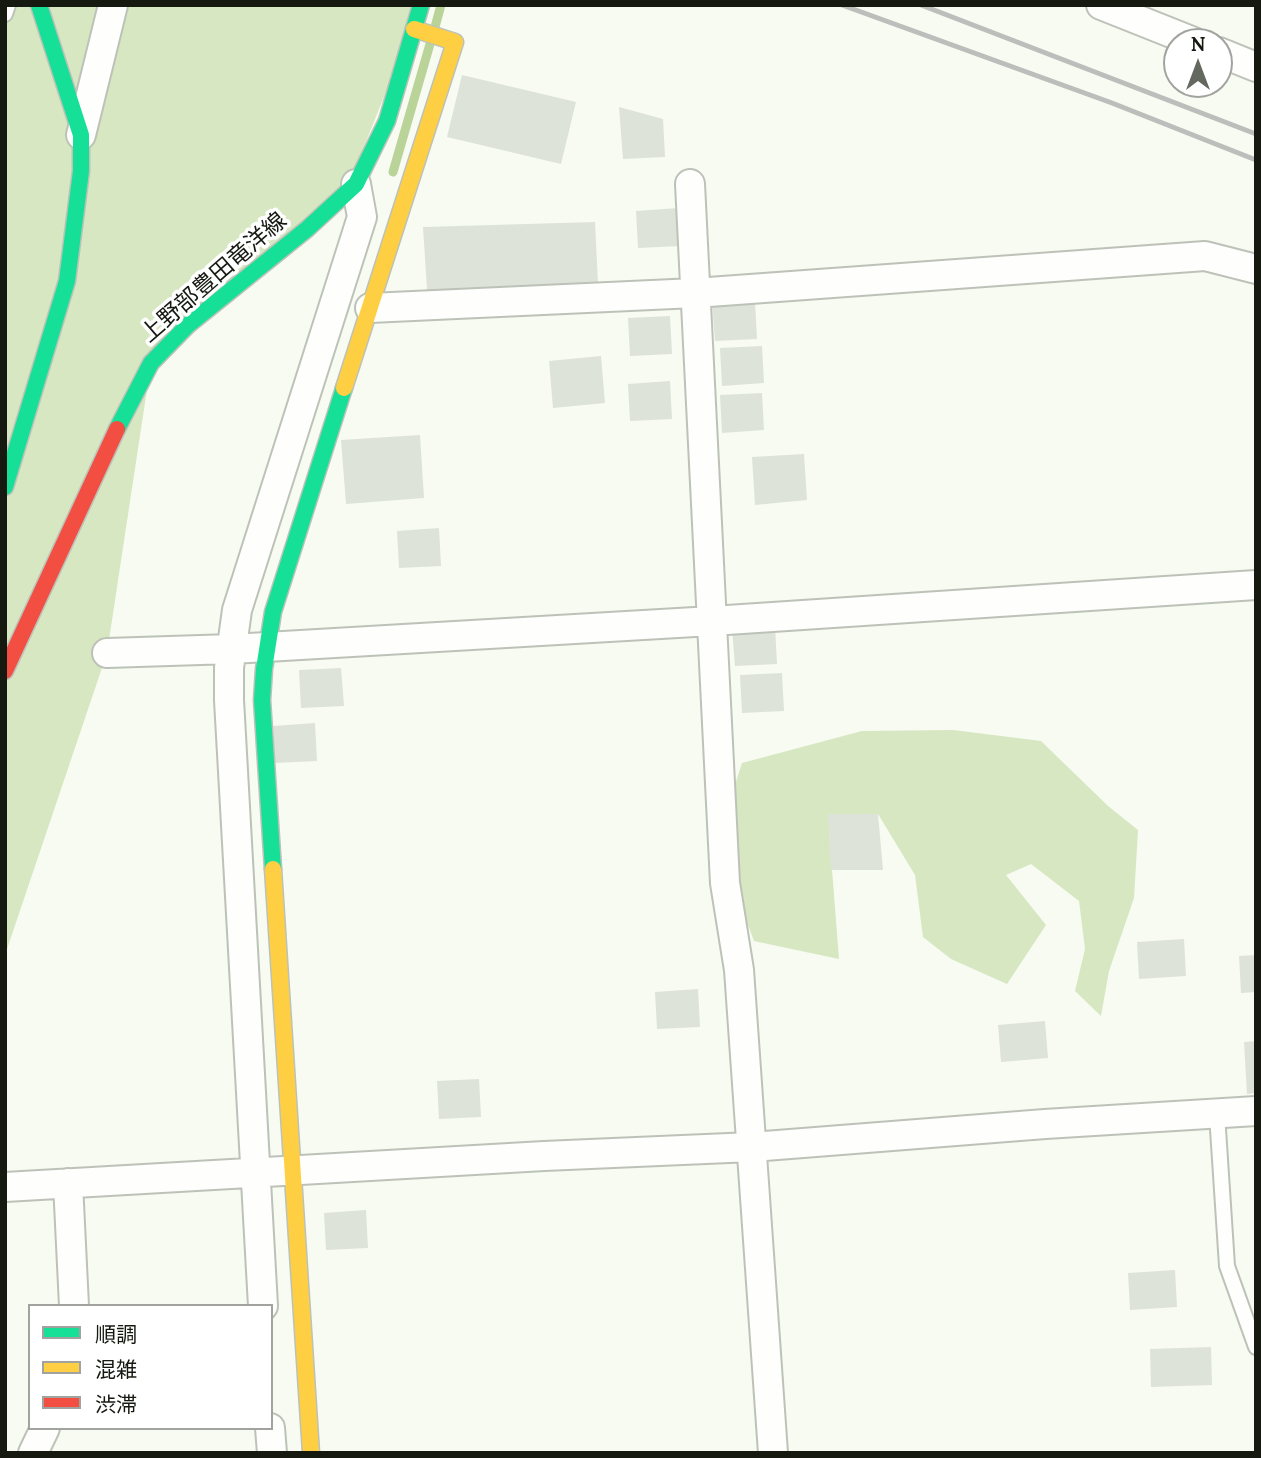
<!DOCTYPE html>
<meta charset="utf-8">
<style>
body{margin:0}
#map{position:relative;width:1261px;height:1458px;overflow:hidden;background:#f7fbf2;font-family:Lora,"Noto Sans JP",serif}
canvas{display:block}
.frame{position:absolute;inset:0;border:7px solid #151910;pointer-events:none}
.legend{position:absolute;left:28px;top:1304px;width:245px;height:126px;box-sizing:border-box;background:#fff;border:2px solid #a1a39f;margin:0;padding:9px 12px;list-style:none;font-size:21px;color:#151910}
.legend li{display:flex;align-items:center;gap:14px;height:35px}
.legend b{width:35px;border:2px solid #a1a39f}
.north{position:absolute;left:1163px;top:28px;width:70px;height:70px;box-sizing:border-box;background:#fff;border:2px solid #a1a39f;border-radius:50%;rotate:0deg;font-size:19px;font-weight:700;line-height:28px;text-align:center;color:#151910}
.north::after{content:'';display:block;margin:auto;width:24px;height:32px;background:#64685f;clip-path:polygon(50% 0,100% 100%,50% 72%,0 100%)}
</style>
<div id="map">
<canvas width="1261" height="1458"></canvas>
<div class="frame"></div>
<ul class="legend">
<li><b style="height:9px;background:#16e098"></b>順調</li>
<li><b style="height:9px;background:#ffcf43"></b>混雑</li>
<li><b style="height:9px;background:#f24e42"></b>渋滞</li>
</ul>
<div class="north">N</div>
</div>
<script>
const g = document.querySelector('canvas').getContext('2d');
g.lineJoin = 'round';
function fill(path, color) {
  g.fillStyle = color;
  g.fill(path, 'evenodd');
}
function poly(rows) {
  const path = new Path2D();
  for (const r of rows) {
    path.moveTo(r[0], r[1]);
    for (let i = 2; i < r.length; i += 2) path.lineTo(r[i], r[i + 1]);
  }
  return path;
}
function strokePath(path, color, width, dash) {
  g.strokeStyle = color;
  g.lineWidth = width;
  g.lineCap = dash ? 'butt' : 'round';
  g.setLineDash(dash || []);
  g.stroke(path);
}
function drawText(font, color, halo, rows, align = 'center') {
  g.font = font + ' Lora,"Noto Sans JP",serif';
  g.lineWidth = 7;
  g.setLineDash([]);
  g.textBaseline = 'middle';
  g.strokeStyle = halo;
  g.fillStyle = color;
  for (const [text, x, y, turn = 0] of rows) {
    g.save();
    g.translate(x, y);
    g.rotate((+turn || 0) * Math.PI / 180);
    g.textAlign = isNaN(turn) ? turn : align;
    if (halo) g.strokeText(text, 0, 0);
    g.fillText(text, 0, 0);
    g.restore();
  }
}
fill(poly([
 [5,5,421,5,344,196,151,363,107,653,5,955],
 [953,730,1041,741,1108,806,1138,830,1134,898,1109,971,1101,1016,1075,991,1085,949,1079,901,1031,864,1006,875,1046,925,1007,984,951,959,923,937,915,875,878,814,843,814,829,831,839,959,754,941,729,875,722,825,742,763,862,731]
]), '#d6e7c1');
strokePath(poly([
 [435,27,441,5],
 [393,172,430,44]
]), '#bad399', 9);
fill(poly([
 [462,75,576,102,561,164,447,137],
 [619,107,663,119,665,157,623,159],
 [678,208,680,246,638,248,636,211],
 [595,222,598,284,428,305,423,227],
 [755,301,757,339,715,341,712,303],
 [670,316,672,354,630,356,628,318],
 [762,346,764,383,722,386,720,348],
 [601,356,605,403,553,408,549,361],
 [670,381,672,419,630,421,628,384],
 [762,393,764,430,722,433,720,395],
 [420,435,424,498,346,504,341,440],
 [804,454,807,500,755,505,752,457],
 [439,528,441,566,399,568,397,531],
 [775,626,777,664,735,666,732,628],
 [341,668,344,706,301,708,299,670],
 [782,673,784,711,742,713,740,675],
 [315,723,317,761,275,763,273,726],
 [828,814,878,814,883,870,831,870],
 [1184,939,1186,976,1139,979,1137,942],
 [1256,955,1256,992,1241,993,1239,956],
 [698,989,700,1027,657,1029,655,992],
 [1045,1021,1048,1058,1001,1062,998,1025],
 [1256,1041,1256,1093,1247,1094,1244,1042],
 [479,1079,481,1117,439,1119,437,1081],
 [366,1210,368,1248,326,1250,324,1213],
 [1175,1270,1177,1307,1130,1310,1128,1273],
 [1211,1347,1212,1385,1151,1387,1150,1349]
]), '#dee3d9');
const lane = poly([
 [5,14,8,5],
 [1217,1114,1227,1266,1256,1347]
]);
const street = poly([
 [1101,5,1194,42],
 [1219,52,1256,67],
 [81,135,113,5],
 [690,184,725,883,739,970,773,1453],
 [370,308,695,293,1205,256,1256,269],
 [107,653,232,649,712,621,1256,585],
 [68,1183,74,1306],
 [5,1187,544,1156,752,1147,1045,1124,1256,1111],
 [263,1306,229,700,229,668,237,610,362,217,356,184],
 [270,1428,272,1453],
 [33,1453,45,1428]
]);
const fast = poly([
 [117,429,151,363,188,325,307,229,356,184,387,121,421,5],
 [5,487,67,281,81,171,81,135,39,5],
 [273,869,262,700,264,669,273,612,344,388]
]);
const slow = poly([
 [344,388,455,42,414,29],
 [273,869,311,1453]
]);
const jam = poly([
 [5,671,117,429]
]);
strokePath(lane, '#bdc2b8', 18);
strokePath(street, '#bdc2b8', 32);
strokePath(fast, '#bdc2b8', 19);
strokePath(slow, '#bdc2b8', 19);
strokePath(jam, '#bdc2b8', 19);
strokePath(lane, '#fefefd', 14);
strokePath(street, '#fefefd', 28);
strokePath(fast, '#16e098', 16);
strokePath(slow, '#ffcf43', 16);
strokePath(jam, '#f24e42', 16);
strokePath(poly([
 [842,5,1112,103,1256,160],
 [921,5,1256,134]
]), '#bcbebb', 5);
drawText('23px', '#151910', '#fff', [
 ["上野部豊田竜洋線",214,278,-41]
]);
</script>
